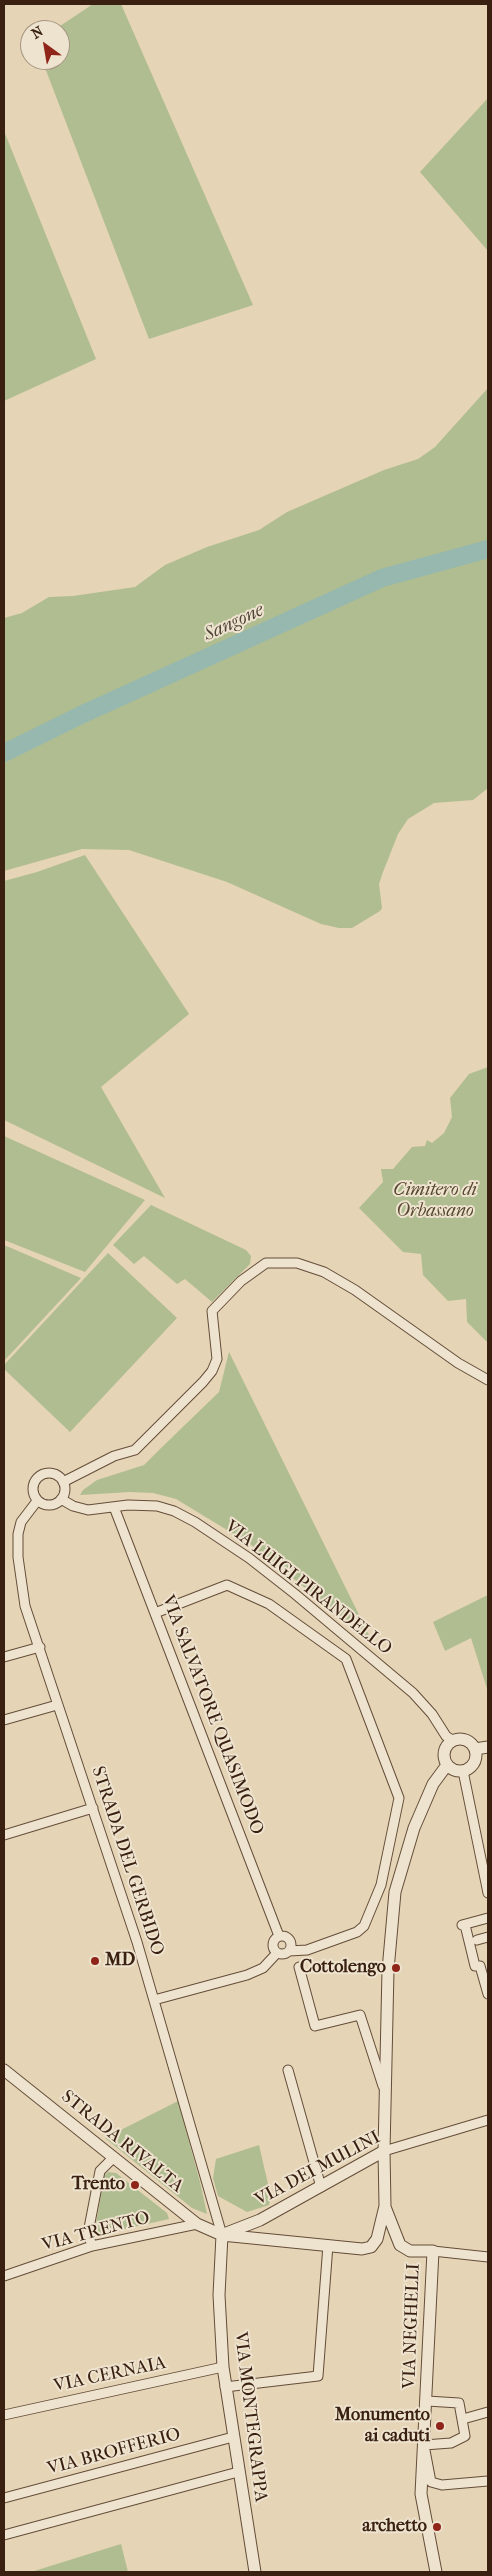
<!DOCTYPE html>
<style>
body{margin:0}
#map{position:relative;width:492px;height:2576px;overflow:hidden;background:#e5d4b5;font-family:"IM FELL French Canon",serif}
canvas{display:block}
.frame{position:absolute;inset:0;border:5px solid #392010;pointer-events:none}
.north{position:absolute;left:20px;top:20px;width:50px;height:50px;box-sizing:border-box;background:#eee3cf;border:1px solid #a69583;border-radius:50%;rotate:328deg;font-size:14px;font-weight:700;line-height:20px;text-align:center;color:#392010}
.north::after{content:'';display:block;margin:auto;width:18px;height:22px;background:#8f2418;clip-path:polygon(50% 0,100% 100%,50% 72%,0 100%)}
</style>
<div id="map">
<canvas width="492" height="2576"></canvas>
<div class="frame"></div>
<div class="north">N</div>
</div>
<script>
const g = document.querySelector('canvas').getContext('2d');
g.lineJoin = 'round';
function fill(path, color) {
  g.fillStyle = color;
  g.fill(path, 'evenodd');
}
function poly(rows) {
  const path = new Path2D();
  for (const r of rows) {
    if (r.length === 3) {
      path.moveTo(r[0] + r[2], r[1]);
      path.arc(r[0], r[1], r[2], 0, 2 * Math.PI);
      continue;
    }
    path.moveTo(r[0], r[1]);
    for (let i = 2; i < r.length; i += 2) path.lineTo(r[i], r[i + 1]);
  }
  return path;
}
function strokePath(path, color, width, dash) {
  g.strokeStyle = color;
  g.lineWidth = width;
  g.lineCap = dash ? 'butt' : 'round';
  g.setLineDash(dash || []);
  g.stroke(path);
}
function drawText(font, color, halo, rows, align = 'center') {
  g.font = font + ' "IM FELL French Canon",serif';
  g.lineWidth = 4;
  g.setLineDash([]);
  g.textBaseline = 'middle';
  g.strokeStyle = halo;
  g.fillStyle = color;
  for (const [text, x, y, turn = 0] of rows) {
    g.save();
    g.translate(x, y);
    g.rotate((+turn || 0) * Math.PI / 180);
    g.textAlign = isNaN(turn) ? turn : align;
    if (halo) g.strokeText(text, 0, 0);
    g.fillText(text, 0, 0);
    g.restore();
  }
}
fill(poly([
 [93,4,121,4,253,305,149,339,42,60,60,60,60,30,54,30],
 [488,98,488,251,420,172],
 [4,131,96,359,4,401],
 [488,388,488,788,473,800,434,803,408,819,398,834,383,872,379,884,382,908,380,911,352,928,339,928,321,924,227,882,129,850,82,849,4,871,4,618,22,613,49,597,73,596,135,587,165,565,207,547,259,530,287,512,384,470,418,459,435,447],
 [85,855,189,1014,101,1087,165,1198,4,1120,4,881,37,872],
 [488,1067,488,1343,467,1322,466,1299,448,1301,423,1275,421,1254,403,1252,359,1208,383,1182,381,1169,393,1169,412,1147,425,1146,427,1140,432,1143,444,1133,452,1117,450,1098,469,1074],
 [4,1136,145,1200,85,1272,4,1240],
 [151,1205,246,1250,251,1256,250,1264,212,1302,185,1279,177,1284,144,1256,134,1264,113,1245],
 [4,1245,81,1278,4,1361],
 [108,1253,177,1318,70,1432,4,1369,4,1365],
 [229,1352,372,1641,250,1544,176,1499,153,1493,130,1492,80,1495,83,1490,97,1480,144,1465,159,1450,219,1392],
 [488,1595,488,1692,471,1638,445,1651,433,1622],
 [178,2101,200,2182,207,2214,192,2208,105,2138],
 [259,2145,271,2197,269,2205,247,2212,218,2196,213,2178,216,2159],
 [108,2172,116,2173,167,2213,169,2219,94,2236,104,2176],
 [121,2544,128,2572,31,2572]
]), '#b0bd91');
strokePath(poly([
 [4,753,83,714,382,578,488,549]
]), '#96b8ae', 18);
const minor = poly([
 [49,1489,16],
 [63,1482,114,1456,135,1450,203,1382,212,1371,217,1359,212,1311,241,1281,266,1263,297,1263,324,1272,355,1290,458,1363,488,1380],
 [61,1499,73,1506,88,1510,128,1505,157,1506,174,1511,195,1522,249,1558,295,1594,413,1693,432,1714,446,1736,452,1740],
 [37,1501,21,1522,18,1534,18,1557,25,1606,137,1942,222,2235],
 [114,1507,279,1936],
 [155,1613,227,1585,269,1604,346,1659,399,1798,381,1885,364,1926,357,1932,307,1950,289,1951],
 [4,1657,40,1647],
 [4,1720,57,1705],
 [463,1771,488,1893],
 [4,1835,93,1808],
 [462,1925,488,1918],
 [466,1929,475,1966,480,1966,488,1994],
 [282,1945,9],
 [477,1940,488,1937],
 [299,1967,315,2026,360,2015,383,2086],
 [154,2000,247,1975,263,1968,277,1953],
 [288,2070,321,2187],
 [384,2151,488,2120],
 [92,2246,88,2233,100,2171,113,2158],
 [433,2251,488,2257],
 [4,2276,92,2246,197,2224],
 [225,2387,318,2376,328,2245],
 [427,2401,459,2403,465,2436,451,2443,424,2445,431,2482,442,2485,488,2481],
 [4,2415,223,2367],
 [463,2419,488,2412],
 [4,2498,233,2437],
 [4,2535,238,2472]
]);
const tertiary = poly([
 [460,1755,16],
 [475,1749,488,1747],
 [4,2070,197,2224,222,2235,362,2249,371,2247,377,2239,385,2206,384,2151,388,1970,395,1892,414,1828,433,1784,447,1765],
 [385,2207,400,2245,410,2251,433,2251,421,2494,436,2572],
 [224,2234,260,2220,384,2151],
 [222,2235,219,2295,223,2367,255,2572]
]);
strokePath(minor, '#644d39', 11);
strokePath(tertiary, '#644d39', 13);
strokePath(minor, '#eee3cf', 9);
strokePath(tertiary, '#eee3cf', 11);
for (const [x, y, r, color] of [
 [95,1961,5,"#8f2418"],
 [396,1968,5,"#8f2418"],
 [135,2185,5,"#8f2418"],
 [440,2426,5,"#8f2418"],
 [437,2527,5,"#8f2418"]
]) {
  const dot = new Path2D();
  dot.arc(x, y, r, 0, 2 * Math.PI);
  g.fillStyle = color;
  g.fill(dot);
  strokePath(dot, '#eee3cf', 2);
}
drawText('italic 18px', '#574730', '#eee3cf', [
 ["Cimitero di",435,1191],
 ["Orbassano",435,1212]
]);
drawText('18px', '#392010', '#eee3cf', [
 ["VIA LUIGI PIRANDELLO",308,1588,38],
 ["VIA SALVATORE QUASIMODO",212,1715,69],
 ["STRADA DEL GERBIDO",127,1861,72],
 ["STRADA RIVALTA",122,2142,39],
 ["VIA DEI MULINI",318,2169,-28],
 ["VIA TRENTO",96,2232,-15],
 ["VIA NEGHELLI",412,2326,-88],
 ["VIA CERNAIA",110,2375,-12],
 ["VIA MONTEGRAPPA",250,2417,83],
 ["VIA BROFFERIO",114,2452,-15]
]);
drawText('bold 18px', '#392010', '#eee3cf', [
 ["MD",105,1961,"left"],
 ["Cottolengo",386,1968],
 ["Trento",125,2185],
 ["Monumento",430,2416],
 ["ai caduti",430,2437],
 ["archetto",427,2527]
], 'right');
drawText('italic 19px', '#504638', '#eee3cf', [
 ["Sangone",234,623,-25]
]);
</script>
